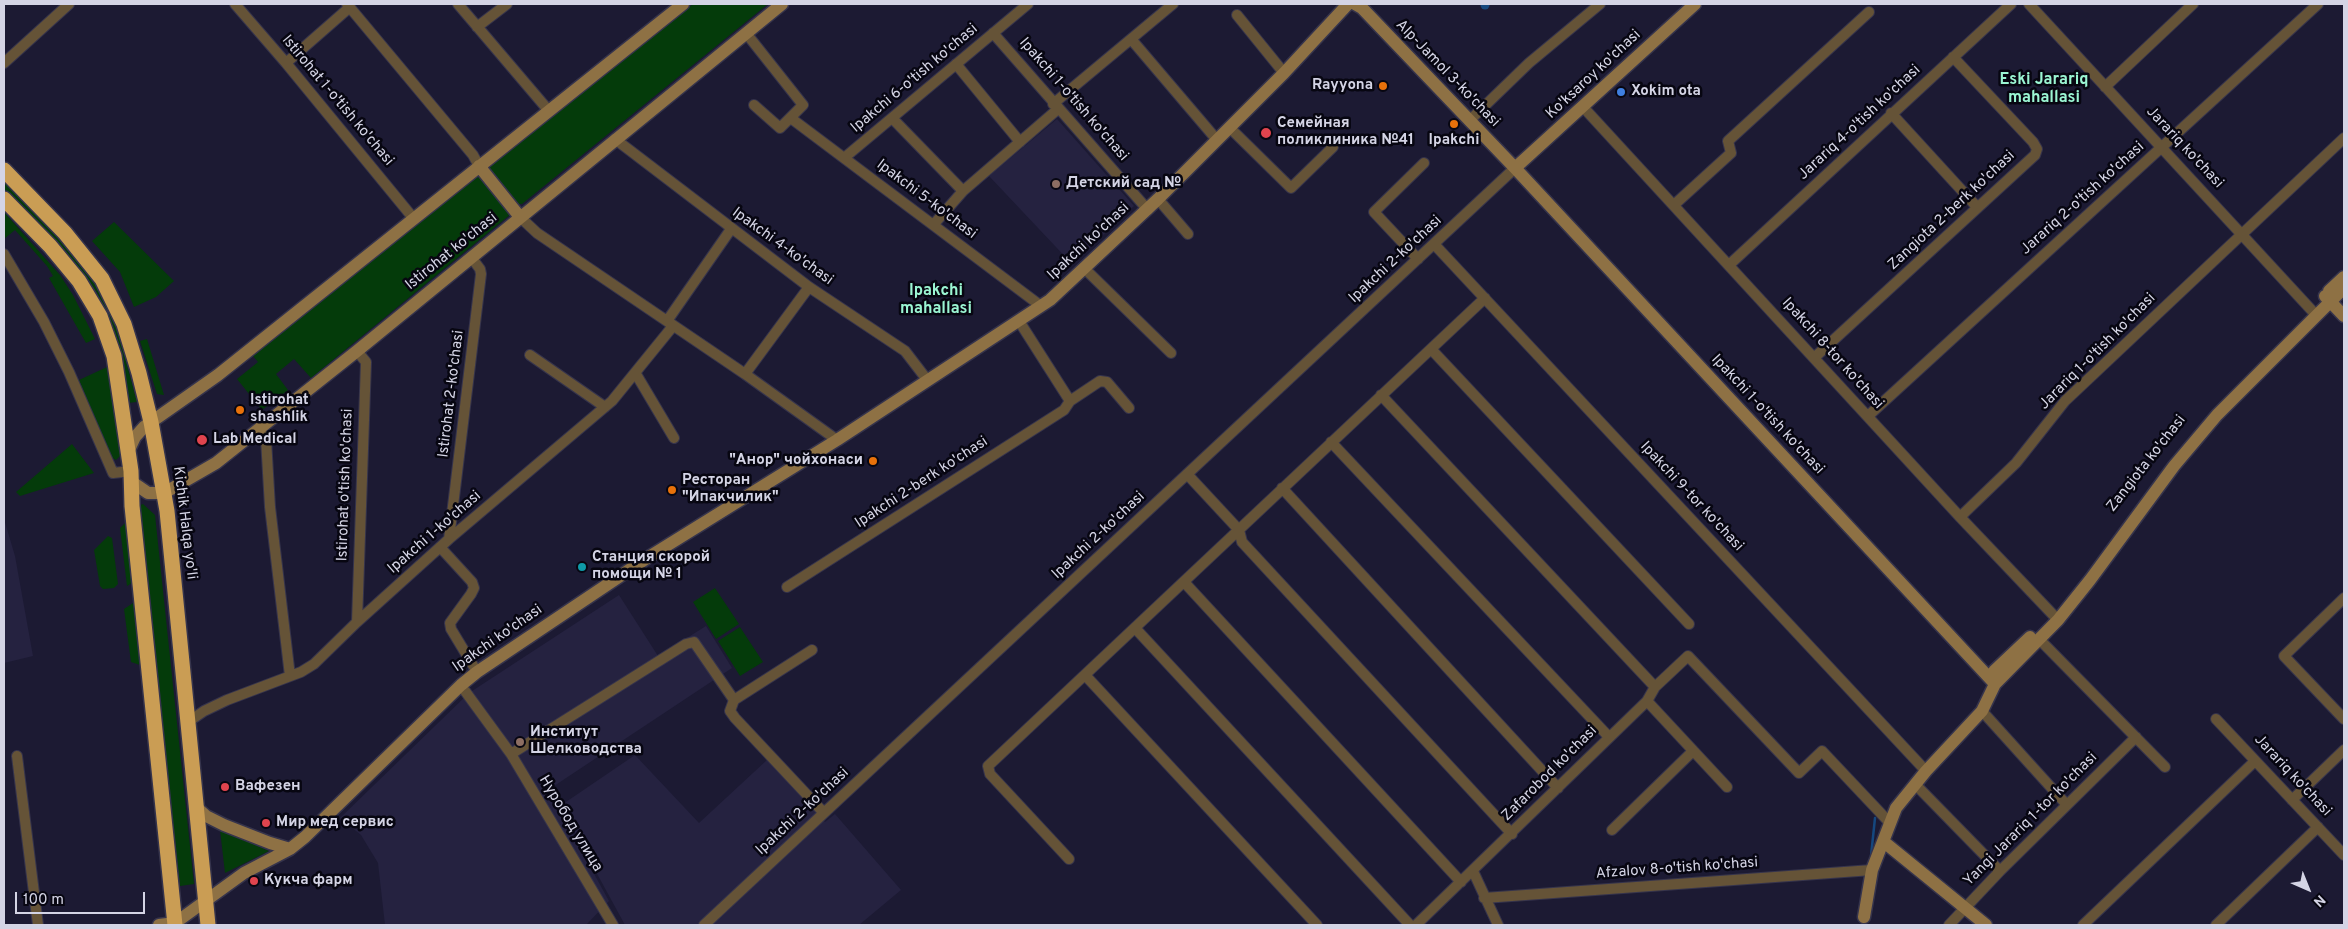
<!DOCTYPE html>
<meta charset="utf-8">
<style>
body{margin:0}
#map{position:relative;width:2348px;height:929px;overflow:hidden;background:#1c1a33;font-family:Overpass,sans-serif}
canvas{display:block}
.frame{position:absolute;inset:0;border:5px solid #d4d4e5;pointer-events:none}
.north{position:absolute;left:2283px;top:864px;width:50px;height:50px;-webkit-text-stroke:4px #070611;paint-order:stroke;rotate:136deg;font-size:14px;font-weight:700;line-height:20px;text-align:center;color:#d4d4e5}
.north::after{content:'';display:block;margin:auto;width:18px;height:22px;background:#d4d4e5;clip-path:polygon(50% 0,100% 100%,50% 72%,0 100%)}
.scale{position:absolute;left:15px;top:892px;width:130px;height:22px;box-sizing:border-box;border:2px solid #d4d4e5;border-top:0;padding-left:6px;font-size:15px;line-height:18px;white-space:nowrap;color:#d4d4e5;-webkit-text-stroke:4px #070611;paint-order:stroke}
</style>
<div id="map">
<canvas width="2348" height="929"></canvas>
<div class="frame"></div>
<div class="north">N</div>
<div class="scale">100 m</div>
</div>
<script>
const g = document.querySelector('canvas').getContext('2d');
g.lineJoin = 'round';
function fill(path, color) {
  g.fillStyle = color;
  g.fill(path, 'evenodd');
}
function poly(rows) {
  const path = new Path2D();
  for (const r of rows) {
    path.moveTo(r[0], r[1]);
    for (let i = 2; i < r.length; i += 2) path.lineTo(r[i], r[i + 1]);
  }
  return path;
}
function strokePath(path, color, width, dash) {
  g.strokeStyle = color;
  g.lineWidth = width;
  g.lineCap = dash ? 'butt' : 'round';
  g.setLineDash(dash || []);
  g.stroke(path);
}
function drawText(font, color, halo, rows, align = 'center') {
  g.font = font + ' Overpass,sans-serif';
  g.lineWidth = 5;
  g.setLineDash([]);
  g.textBaseline = 'middle';
  g.strokeStyle = halo;
  g.fillStyle = color;
  for (const [text, x, y, turn = 0] of rows) {
    g.save();
    g.translate(x, y);
    g.rotate((+turn || 0) * Math.PI / 180);
    g.textAlign = isNaN(turn) ? turn : align;
    if (halo) g.strokeText(text, 0, 0);
    g.fillText(text, 0, 0);
    g.restore();
  }
}
fill(poly([
 [1057,119,1134,206,1072,264,989,176],
 [4,519,15,556,33,656,4,663],
 [619,595,658,656,706,626,732,668,548,790,609,901,586,925,385,925,378,863,361,835,340,818,469,693],
 [635,755,699,823,767,760,825,822,835,814,901,890,859,925,625,925,560,806]
]), '#252240');
fill(poly([
 [693,4,768,4,522,204,517,204,488,169,488,166],
 [478,175,511,214,311,378,294,359,276,374,288,390,262,410,237,379,258,362,253,356],
 [4,182,68,248,99,289,118,332,137,402,127,403,116,342,107,313,96,291,65,250,4,189],
 [4,212,60,275,73,295,95,339,86,343,49,278,53,276,47,266,15,230,4,239],
 [114,222,174,281,156,297,134,307,120,272,92,241],
 [147,339,164,395,157,394,140,341],
 [107,367,121,455,116,460,111,457,79,380],
 [72,444,94,473,20,496,16,492],
 [143,504,155,515,194,884,180,886,138,506],
 [126,522,132,583,127,586,120,528],
 [108,536,112,538,118,584,114,588,103,589,100,586,94,550],
 [715,588,739,624,716,639,693,602],
 [133,603,135,607,140,665,131,662,124,609],
 [740,627,763,662,740,676,718,641],
 [220,830,269,851,225,873]
]), '#043b0a');
strokePath(poly([
 [1871,856,1875,818]
]), '#15477e', 2.5);
strokePath(poly([
 [1485,5,1485,4]
]), '#15477e', 9);
const street = poly([
 [235,4,286,63,414,219],
 [347,4,473,155,479,166],
 [458,4,549,111],
 [2029,4,2316,315],
 [1237,15,1284,73],
 [477,27,507,4],
 [746,33,803,105,780,128,754,105],
 [993,33,1148,210],
 [1131,39,1217,140],
 [4,63,69,4],
 [286,63,350,7],
 [956,64,1020,142],
 [2105,87,2193,4],
 [1053,104,1173,4],
 [1584,108,1960,517,2058,620],
 [1891,113,1977,207],
 [892,118,963,191],
 [792,119,1041,306],
 [1469,121,1529,63,1600,4],
 [1230,128,1291,188,1333,147],
 [615,139,809,287,905,351,928,381],
 [844,158,1028,4],
 [1158,199,1188,234],
 [1675,204,1731,153,1728,141,1869,12],
 [520,217,537,233,745,374,837,440],
 [934,224,963,191,1058,109],
 [1434,244,1926,771],
 [4,254,44,322,69,372,113,473,131,471],
 [1418,259,1374,212,1424,163],
 [1729,265,2011,4],
 [1084,268,1171,353],
 [667,321,731,229],
 [1019,321,1070,401],
 [1431,349,1689,624],
 [530,355,605,407],
 [1815,357,2035,155,2037,149,2033,142,1953,57],
 [636,374,674,438],
 [745,374,809,287],
 [1381,395,1655,687],
 [1868,416,2318,4],
 [259,430,266,439,270,507,290,676],
 [1331,442,1609,737],
 [1187,474,1239,530,1242,542,1512,834],
 [1282,488,1558,788],
 [1960,517,2016,463,2065,401,2344,138],
 [449,539,481,274,480,269,471,257],
 [440,547,472,582,474,588,471,594,450,623,451,629,477,672],
 [1184,582,1461,882],
 [787,587,1064,410,1070,401,1100,381,1107,382,1129,408],
 [2344,598,2284,656,2344,719],
 [357,622,366,362,357,351],
 [1135,628,1410,925],
 [2039,639,2165,767],
 [1085,675,1317,925],
 [465,691,511,754,613,925],
 [734,700,812,650],
 [1647,701,1727,787],
 [1982,711,2066,804],
 [2216,719,2344,855],
 [188,722,204,711,227,700,301,672,314,664,357,622,449,539,612,401,673,326],
 [511,754,686,644,694,642,734,700,730,711,735,718,824,813],
 [17,756,38,925],
 [1915,784,2000,871],
 [2292,800,2344,750],
 [1612,830,1693,751],
 [1069,859,990,774,988,766,1485,298],
 [1473,871,1498,925],
 [1484,898,1872,870],
 [704,925,1515,168],
 [1416,925,1647,701,1655,687,1688,656,1799,773,1822,751,1889,822],
 [1949,925,2000,871,2136,737],
 [2083,925,2255,761],
 [2216,925,2318,827]
]);
const secondary = poly([
 [1355,4,1362,8,1515,168,1995,684,2058,620,2090,580,2174,466,2217,415,2344,288],
 [479,166,520,217],
 [1515,168,1695,4],
 [2329,291,2344,277],
 [2325,296,2344,316],
 [128,452,135,437,144,427,218,375,683,4],
 [132,482,148,493,164,493,216,463,357,351,782,4],
 [1994,671,2030,637],
 [196,807,206,816,224,825,270,843,290,849],
 [1884,842,1986,925],
 [1864,917,1872,870,1896,808,1926,771,1982,711,1995,684,1995,676],
 [159,925,175,923,244,873,290,849,305,837,461,685,477,672,647,558,837,440,1050,300,1158,199,1284,73,1348,4]
]);
const highway = poly([
 [4,170,65,233,102,279,124,324,139,373,151,422,167,511,208,925],
 [4,199,50,246,79,281,100,316,114,356,131,471,132,506,175,925]
]);
strokePath(street, '#36344c', 12);
strokePath(secondary, '#36344c', 15);
strokePath(highway, '#36344c', 18);
strokePath(street, '#655337', 10);
strokePath(secondary, '#8e7144', 12);
strokePath(highway, '#ca9d54', 15);
for (const [x, y, r, color] of [
 [1383,86,5,"#e8710a"],
 [1621,92,5,"#3f7fe0"],
 [1454,124,5,"#e8710a"],
 [1266,133,6,"#e0444e"],
 [1056,184,5,"#8d6e63"],
 [240,410,5,"#e8710a"],
 [202,440,6,"#e0444e"],
 [873,461,5,"#e8710a"],
 [672,490,5,"#e8710a"],
 [582,567,5,"#0f9aa8"],
 [520,742,5,"#8d6e63"],
 [225,787,5,"#e0444e"],
 [266,823,5,"#e0444e"],
 [254,881,5,"#e0444e"]
]) {
  const dot = new Path2D();
  dot.arc(x, y, r, 0, 2 * Math.PI);
  g.fillStyle = color;
  g.fill(dot);
  strokePath(dot, '#070611', 2);
}
drawText('15px', '#d4d4e5', '#070611', [
 ["Alp-Jamol 3-ko'chasi",1447,74,46],
 ["Ko'ksaroy ko'chasi",1594,75,-43],
 ["Ipakchi 6-o'tish ko'chasi",915,79,-40],
 ["Ipakchi 1-o'tish ko'chasi",1073,100,49],
 ["Istirohat 1-o'tish ko'chasi",337,101,50],
 ["Jarariq 4-o'tish ko'chasi",1860,123,-43],
 ["Jarariq ko'chasi",2184,148,47],
 ["Jarariq 2-o'tish ko'chasi",2083,199,-42],
 ["Ipakchi 5-ko'chasi",926,200,37],
 ["Zangiota 2-berk ko'chasi",1952,211,-43],
 ["Ipakchi ko'chasi",1089,242,-43],
 ["Ipakchi 4-ko'chasi",782,247,36],
 ["Istirohat ko'chasi",452,252,-39],
 ["Ipakchi 2-ko'chasi",1396,260,-43],
 ["Jarariq 1-o'tish ko'chasi",2098,352,-45],
 ["Ipakchi 8-tor ko'chasi",1832,354,48],
 ["Istirohat 2-ko'chasi",452,394,-83],
 ["Ipakchi 1-o'tish ko'chasi",1767,415,47],
 ["Zangiota ko'chasi",2147,464,-52],
 ["Ipakchi 2-berk ko'chasi",922,483,-33],
 ["Istirohat o'tish ko'chasi",346,485,-88],
 ["Ipakchi 9-tor ko'chasi",1691,497,47],
 ["Kichik Halqa yo'li",184,523,83],
 ["Ipakchi 1-ko'chasi",435,533,-41],
 ["Ipakchi 2-ko'chasi",1099,536,-43],
 ["Ipakchi ko'chasi",498,639,-35],
 ["Zafarobod ko'chasi",1550,774,-45],
 ["Jarariq ko'chasi",2292,776,47],
 ["Ipakchi 2-ko'chasi",803,812,-43],
 ["Yangi Jarariq 1-tor ko'chasi",2031,820,-45],
 ["Нуробод улица",570,824,59],
 ["Afzalov 8-o'tish ko'chasi",1677,869,-4]
]);
drawText('bold 15px', '#d4d4e5', '#070611', [
 ["Rayyona",1373,86,"right"],
 ["Xokim ota",1631,92],
 ["Семейная",1277,124],
 ["поликлиника №41",1277,141],
 ["Ipakchi",1454,141,"center"],
 ["Детский сад №",1066,184],
 ["Istirohat",250,401],
 ["shashlik",250,418],
 ["Lab Medical",213,440],
 ["\"Анор\" чойхонаси",863,461,"right"],
 ["Ресторан",682,481],
 ["\"Ипакчилик\"",682,498],
 ["Станция скорой",592,558],
 ["помощи № 1",592,575],
 ["Институт",530,733],
 ["Шелководства",530,750],
 ["Вафезен",235,787],
 ["Мир мед сервис",276,823],
 ["Кукча фарм",264,881]
], 'left');
drawText('bold 16px', '#9bf6d3', '#070611', [
 ["Eski Jarariq",2044,81],
 ["mahallasi",2044,99],
 ["Ipakchi",936,292],
 ["mahallasi",936,310]
]);
</script>
